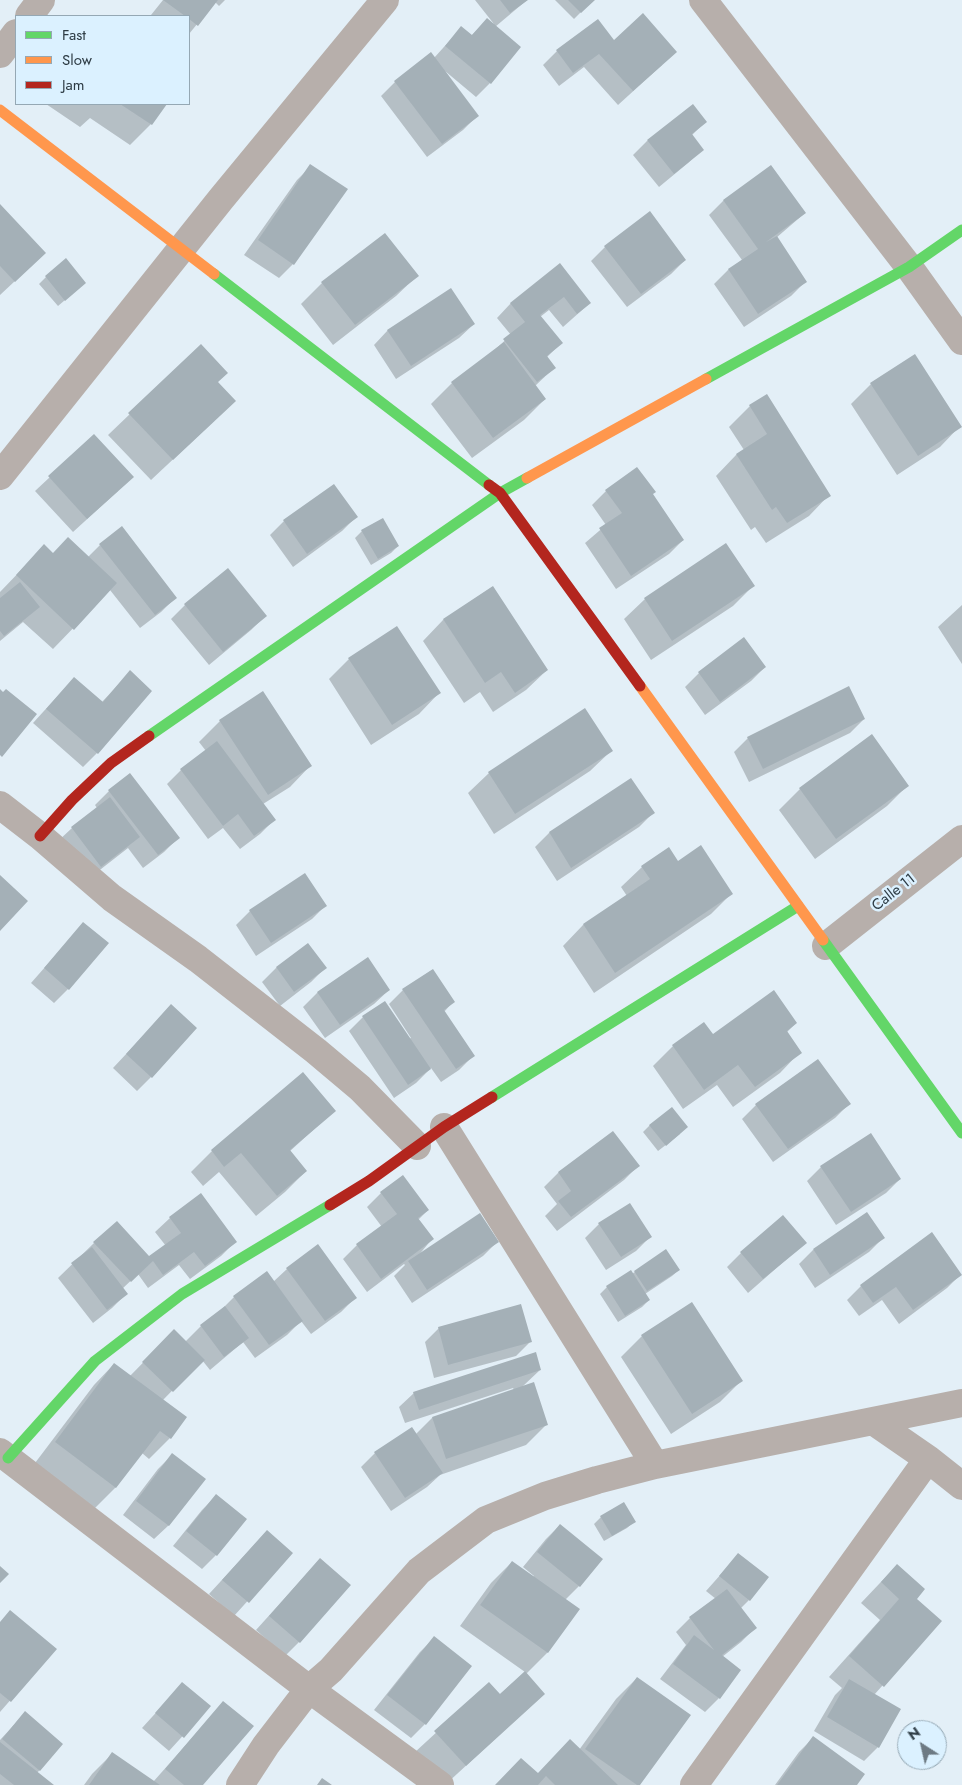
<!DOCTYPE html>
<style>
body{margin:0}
#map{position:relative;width:962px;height:1785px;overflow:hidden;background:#e3eff7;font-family:Jost,sans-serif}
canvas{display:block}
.legend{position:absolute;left:15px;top:15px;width:175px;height:90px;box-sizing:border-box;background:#dbf1ff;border:1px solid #95a8b4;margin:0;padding:6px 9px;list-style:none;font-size:15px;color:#2d3b44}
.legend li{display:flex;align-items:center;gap:10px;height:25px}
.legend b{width:25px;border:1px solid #95a8b4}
.north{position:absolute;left:897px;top:1720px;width:50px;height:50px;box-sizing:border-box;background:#dbf1ff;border:1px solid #95a8b4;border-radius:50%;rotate:325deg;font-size:14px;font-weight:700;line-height:20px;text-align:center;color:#2d3b44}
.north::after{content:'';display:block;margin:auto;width:18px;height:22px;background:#6d7a83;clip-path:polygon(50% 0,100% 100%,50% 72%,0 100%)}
</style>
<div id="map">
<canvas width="962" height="1785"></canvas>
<ul class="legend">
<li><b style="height:6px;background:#63d668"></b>Fast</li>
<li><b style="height:6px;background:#ff974d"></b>Slow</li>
<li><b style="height:6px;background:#b3261e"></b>Jam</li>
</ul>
<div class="north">N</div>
</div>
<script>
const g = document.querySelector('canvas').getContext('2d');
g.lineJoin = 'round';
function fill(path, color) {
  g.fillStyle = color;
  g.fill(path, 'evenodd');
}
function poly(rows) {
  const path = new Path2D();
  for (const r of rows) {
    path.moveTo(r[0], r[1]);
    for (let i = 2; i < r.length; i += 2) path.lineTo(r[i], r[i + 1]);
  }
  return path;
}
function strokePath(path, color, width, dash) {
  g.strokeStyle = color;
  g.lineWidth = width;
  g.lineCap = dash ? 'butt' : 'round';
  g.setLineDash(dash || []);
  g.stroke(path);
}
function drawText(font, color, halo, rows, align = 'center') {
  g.font = font + ' Jost,sans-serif';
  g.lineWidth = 5;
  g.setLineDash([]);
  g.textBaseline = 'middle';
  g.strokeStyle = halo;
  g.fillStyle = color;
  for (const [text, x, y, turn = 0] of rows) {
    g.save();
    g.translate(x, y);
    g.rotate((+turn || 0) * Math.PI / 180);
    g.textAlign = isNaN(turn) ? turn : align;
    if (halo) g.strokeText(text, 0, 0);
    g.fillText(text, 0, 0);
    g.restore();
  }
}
fill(poly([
 [163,0,225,0,219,6,215,2,189,34,189,16,151,15],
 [475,0,527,0,495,27,490,83,476,97,445,71,477,116,463,130,427,157,381,96,395,82,434,58,461,28,471,36,487,20,494,24],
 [555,0,593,0,574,19],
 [613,42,662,65,618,105,584,67,559,86,543,65,557,51],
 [46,104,165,104,151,124,130,145,90,118,80,127],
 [705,122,692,135,702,149,688,163,659,187,633,155,647,141],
 [311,166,293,264,279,278,244,255,297,180],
 [771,166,805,213,776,238,805,282,791,296,744,327,714,284,728,270,742,260,709,215,723,201],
 [0,206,30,267,0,295],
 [605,247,685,260,671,274,627,307,591,261],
 [560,265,590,303,563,327,549,310,540,317,561,343,546,358,554,368,535,386,545,399,524,420,472,458,431,404,452,383,490,354,511,335,497,318,511,303],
 [417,276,396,296,333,345,301,304,322,283],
 [46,277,85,283,58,306,39,284],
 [474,324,459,338,396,379,374,345,388,330],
 [201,346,217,383,214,421,151,480,108,435],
 [871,384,960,426,940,447,897,475,851,404],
 [750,406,829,495,809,516,766,543,755,527,751,530,716,476,736,455,744,450,729,427],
 [94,436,118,491,73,532,35,491],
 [637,469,652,494,683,540,669,554,616,589,585,543,606,525,592,505,606,491],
 [356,517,342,531,293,567,270,535,284,521],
 [362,531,398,546,391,553,371,565,355,538],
 [100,545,175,598,161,612,140,628,110,590,53,649,23,622,0,641,0,592,24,567,53,554,88,557],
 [753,586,733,606,651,660,624,619,645,599],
 [492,587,547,670,526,690,493,712,480,692,464,703,423,641,443,620],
 [185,605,265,616,251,630,209,665,171,619],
 [962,605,962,664,938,627],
 [349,659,439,693,419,714,371,745,329,679],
 [765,667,751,681,705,715,685,687,699,673],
 [130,672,97,753,83,767,33,723,74,678,102,702],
 [864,719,850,733,749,782,734,752,748,738],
 [220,721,310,766,290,787,263,804,274,820,260,834,240,849,223,828,208,839,167,784,181,770,206,751,199,742],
 [611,751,590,771,494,834,468,793,489,773],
 [129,775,178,838,164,852,143,868,128,848,87,880,57,842,72,828,97,808,95,805,109,791],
 [631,780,653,813,639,827,557,881,535,847,549,833],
 [908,785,887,806,815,859,779,810,800,789],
 [678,862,732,893,711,914,594,993,563,946,583,925,627,896,621,887,642,867],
 [326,905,312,919,256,956,236,925,250,911],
 [83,924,68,989,54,1003,31,983],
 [308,945,325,968,311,982,280,1006,262,982,276,968],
 [367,959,389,990,374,1004,325,1038,303,1007,317,993],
 [432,970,453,1002,444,1012,473,1056,459,1070,441,1082,431,1068,416,1083,394,1098,349,1031,363,1017,409,1039,411,1038,389,1004,403,990],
 [171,1006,151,1077,137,1091,113,1068],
 [796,1023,786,1033,800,1052,780,1073,733,1107,717,1085,683,1109,653,1066,673,1046,713,1036],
 [303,1074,334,1111,289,1152,306,1171,285,1192,256,1216,219,1172,203,1186,191,1172,212,1151],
 [849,1104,835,1118,773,1162,742,1119,756,1105],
 [650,1125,680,1134,658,1151,643,1132],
 [613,1133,638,1166,624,1180,557,1231,545,1216,557,1204,544,1187,558,1173],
 [821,1167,900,1179,886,1193,836,1225,807,1181],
 [403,1177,428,1210,418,1220,432,1239,418,1256,497,1242,483,1256,412,1303,394,1276,405,1265,404,1264,367,1292,343,1259,357,1245,382,1227,367,1207,381,1193],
 [201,1195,235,1242,221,1256,190,1279,179,1265,148,1288,138,1274,122,1289,126,1294,112,1308,93,1323,58,1278,94,1243,149,1258,166,1246,155,1232,170,1218],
 [599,1224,650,1237,636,1251,606,1270,585,1238],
 [883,1238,869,1252,815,1288,799,1264,813,1250],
 [805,1243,748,1293,727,1267,741,1253],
 [287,1269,355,1298,341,1312,311,1334,301,1321,287,1335,255,1358,243,1342,210,1370,202,1360,163,1400,170,1438,149,1459,142,1453,116,1487,95,1508,35,1463,94,1385,114,1364,130,1376,174,1331,185,1342,201,1326,220,1311,234,1297,273,1282],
 [679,1270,672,1276,645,1294,649,1300,642,1307,618,1322,600,1294,607,1287,635,1272],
 [961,1274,947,1288,899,1324,882,1300,859,1316,847,1300,861,1286],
 [439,1328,530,1342,516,1356,434,1378,425,1342],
 [642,1336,741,1381,720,1402,671,1434,621,1357],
 [540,1370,522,1387,547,1424,526,1445,440,1475,427,1487,391,1511,361,1467,375,1453,416,1434,432,1418,514,1390,513,1388,405,1423,399,1407,414,1393],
 [172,1455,169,1525,154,1539,123,1515,158,1469],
 [216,1496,216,1555,202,1569,173,1546,202,1510],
 [601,1517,634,1522,627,1528,604,1541,594,1524],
 [560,1525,601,1559,579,1586,565,1600,578,1610,547,1653,526,1674,544,1694,445,1785,414,1753,489,1684,499,1695,525,1672,460,1626,491,1583,512,1562,533,1577,534,1576,523,1567,546,1539],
 [267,1531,291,1553,234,1616,209,1594],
 [738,1555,749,1600,740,1609,755,1628,741,1642,722,1657,719,1698,705,1712,660,1679,686,1645,676,1632,690,1618,716,1599,706,1591],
 [320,1559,299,1642,285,1656,256,1630],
 [897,1565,915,1599,940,1621,874,1695,878,1747,864,1761,814,1731,835,1695,842,1688,829,1677,880,1620,861,1603],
 [0,1622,55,1649,0,1712],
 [434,1638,425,1724,411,1738,374,1710,420,1652],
 [637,1678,638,1785,496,1785,537,1774,579,1750,616,1699],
 [182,1684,209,1707,169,1751,142,1728],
 [224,1702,201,1785,84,1785,92,1774,112,1754,153,1782],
 [25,1713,62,1744,37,1773,52,1785,0,1785,0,1740],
 [813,1738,855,1785,775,1785,799,1752]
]), '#0003');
fill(poly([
 [163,0,218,0,198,26,189,19,189,16,185,16],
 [500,0,528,0,510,13],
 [568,0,595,0,581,13],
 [643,13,677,52,633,91,599,54,573,73,556,50,598,19,614,40],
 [487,18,521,47,491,84,445,46,461,26,472,35],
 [431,52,479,116,442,144,394,81],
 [120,104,167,104,152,125],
 [693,104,707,122,692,134,704,150,674,174,647,140],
 [310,164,348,189,294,265,258,240],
 [771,165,806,213,766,242,777,236,807,282,758,314,728,269,758,249,723,200],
 [0,204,46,253,15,282,0,266],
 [650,211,686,260,641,294,604,246],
 [385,233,419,276,355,325,321,282],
 [66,258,86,283,65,301,45,276],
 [560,263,591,303,577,314,564,297,540,315,563,343,547,356,556,368,537,382,503,339,525,322,510,303],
 [451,288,475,324,411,366,387,330],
 [504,342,546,399,493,438,451,382],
 [201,344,228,373,218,382,236,401,173,460,128,413],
 [915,354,962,427,918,456,870,383],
 [767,394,831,496,787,523,776,507,772,510,736,454,767,434,749,405],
 [94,434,134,477,87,519,48,476],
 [637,467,656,492,653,494,684,540,631,576,599,528,622,513,605,490],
 [334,484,358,517,307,554,283,520],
 [383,518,399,546,378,559,361,530],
 [122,526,177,598,155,615,99,544],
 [68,537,117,583,74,630,16,575,44,544,53,553],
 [726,543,755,586,672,641,644,598],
 [228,568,267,616,223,652,184,604],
 [20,582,40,607,4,636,0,631,0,598],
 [493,586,548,670,515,693,501,672,485,683,443,619],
 [397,626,441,693,392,725,348,658],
 [744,637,766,667,720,702,698,672],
 [130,670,152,691,98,754,46,709,74,677,103,702],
 [849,686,865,719,763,769,747,737],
 [0,689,3,692,6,689,37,714,2,757,0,755],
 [263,691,312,766,268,795,219,720],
 [585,708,613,751,515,814,488,772],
 [872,734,909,786,836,839,799,788],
 [217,741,276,820,254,836,238,814,223,826,180,769],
 [130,773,180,838,158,855,108,790],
 [631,778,655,813,571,868,549,832],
 [110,797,140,837,101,867,71,827],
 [701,845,733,894,615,973,583,924,650,879,641,866,669,847,678,861],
 [305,873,327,906,271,943,249,910],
 [0,875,28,901,0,931],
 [83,922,109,943,69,990,44,968],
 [308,943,327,968,294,992,276,967],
 [368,957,390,990,340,1025,317,992],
 [433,969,455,1002,444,1010,475,1056,456,1069,402,989],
 [774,990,797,1023,787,1031,802,1053,755,1087,738,1065,704,1090,672,1045,704,1022,713,1034],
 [385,1001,431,1069,408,1085,362,1016],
 [171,1004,197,1028,152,1078,126,1054],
 [818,1059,851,1104,788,1149,755,1104],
 [303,1072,336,1111,290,1150,307,1171,277,1196,241,1153,224,1167,211,1150],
 [672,1107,688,1127,666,1146,649,1125],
 [613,1131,640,1166,571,1217,558,1201,571,1191,558,1172],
 [871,1133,901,1179,851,1212,820,1166],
 [403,1175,429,1210,418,1218,434,1239,381,1279,356,1244,397,1214,380,1192],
 [201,1193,237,1242,205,1266,194,1252,163,1275,153,1261,131,1282,93,1242,117,1221,149,1256,181,1233,169,1217],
 [630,1203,652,1237,621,1257,598,1223],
 [867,1212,885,1238,830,1275,813,1249],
 [480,1213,499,1242,427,1290,408,1261],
 [783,1215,807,1243,763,1279,740,1252],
 [932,1232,962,1275,913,1310,896,1287,873,1303,860,1285],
 [318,1244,357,1298,325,1321,286,1268],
 [92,1247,128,1294,107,1310,71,1263],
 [666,1249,680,1270,647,1291,634,1271],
 [631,1270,650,1300,625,1316,606,1286],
 [267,1271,303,1321,269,1345,233,1296],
 [692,1302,743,1381,692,1414,641,1335],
 [521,1304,532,1342,448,1365,438,1327],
 [225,1306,249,1338,224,1357,200,1325],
 [174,1329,205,1360,173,1392,142,1362],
 [536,1352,541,1370,419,1410,413,1392],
 [114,1363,187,1417,171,1439,160,1431,116,1488,55,1442],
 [534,1382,548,1425,446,1459,432,1417],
 [412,1427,443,1473,405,1498,374,1452],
 [172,1453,206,1479,169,1526,136,1501],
 [216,1494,247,1519,217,1556,186,1531],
 [624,1502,636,1522,612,1536,600,1516],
 [560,1524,603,1559,580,1587,537,1552],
 [267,1530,293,1553,249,1603,222,1580],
 [738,1553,769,1577,750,1601,719,1576],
 [320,1558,351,1585,300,1643,269,1616],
 [512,1561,580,1609,548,1653,480,1605],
 [897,1564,925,1589,917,1599,942,1621,884,1687,849,1656,899,1599,881,1582],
 [0,1566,9,1574,0,1583],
 [727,1589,757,1628,722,1655,741,1670,720,1699,673,1664,694,1635,714,1650,689,1617],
 [10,1610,57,1649,11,1702,0,1693,0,1622],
 [434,1636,472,1666,426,1725,387,1695],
 [525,1671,545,1694,466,1766,434,1731,489,1682,500,1694],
 [637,1677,691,1715,640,1785,637,1785,585,1749],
 [849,1679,901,1709,879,1748,827,1717],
 [182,1682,211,1706,184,1738,155,1713],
 [223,1701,254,1726,203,1785,184,1785,165,1769],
 [25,1711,63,1744,40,1771,2,1739],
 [813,1736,865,1774,857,1785,777,1785],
 [570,1739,618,1785,555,1785,546,1776,538,1785,495,1785,521,1758,538,1773],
 [0,1742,54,1785,14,1785,0,1774],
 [112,1752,160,1785,89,1785],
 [322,1778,332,1785,317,1785]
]), '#a4b0b7');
strokePath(poly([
 [703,0,909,267,962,341],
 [29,16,41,0],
 [0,54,16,33],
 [0,476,221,199,385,0],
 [0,805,40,836,112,898,198,959,316,1051,360,1088,417,1146],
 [826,946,962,839],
 [444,1127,655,1465],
 [873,1421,928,1459,962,1486],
 [0,1452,309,1689,440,1785],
 [240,1785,266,1745,309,1689,331,1670,419,1571,486,1520,545,1496,597,1480,655,1465,962,1403],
 [694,1785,928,1459]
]), '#b7afab', 28);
strokePath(poly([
 [214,274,489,485],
 [706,379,909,267,962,230],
 [149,736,500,493,527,478],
 [823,940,962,1133],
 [492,1097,798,906],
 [8,1458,95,1361,182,1294,330,1205]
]), '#63d668', 11);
strokePath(poly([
 [0,110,214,274],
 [527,478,706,379],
 [640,686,823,940]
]), '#ff974d', 11);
strokePath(poly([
 [489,485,500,493,640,686],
 [40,836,72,800,111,763,149,736],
 [330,1205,369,1181,444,1127,492,1097]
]), '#b3261e', 11);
drawText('15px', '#2d3b44', '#dbf1ff', [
 ["Calle 11",894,893,-38]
]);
</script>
